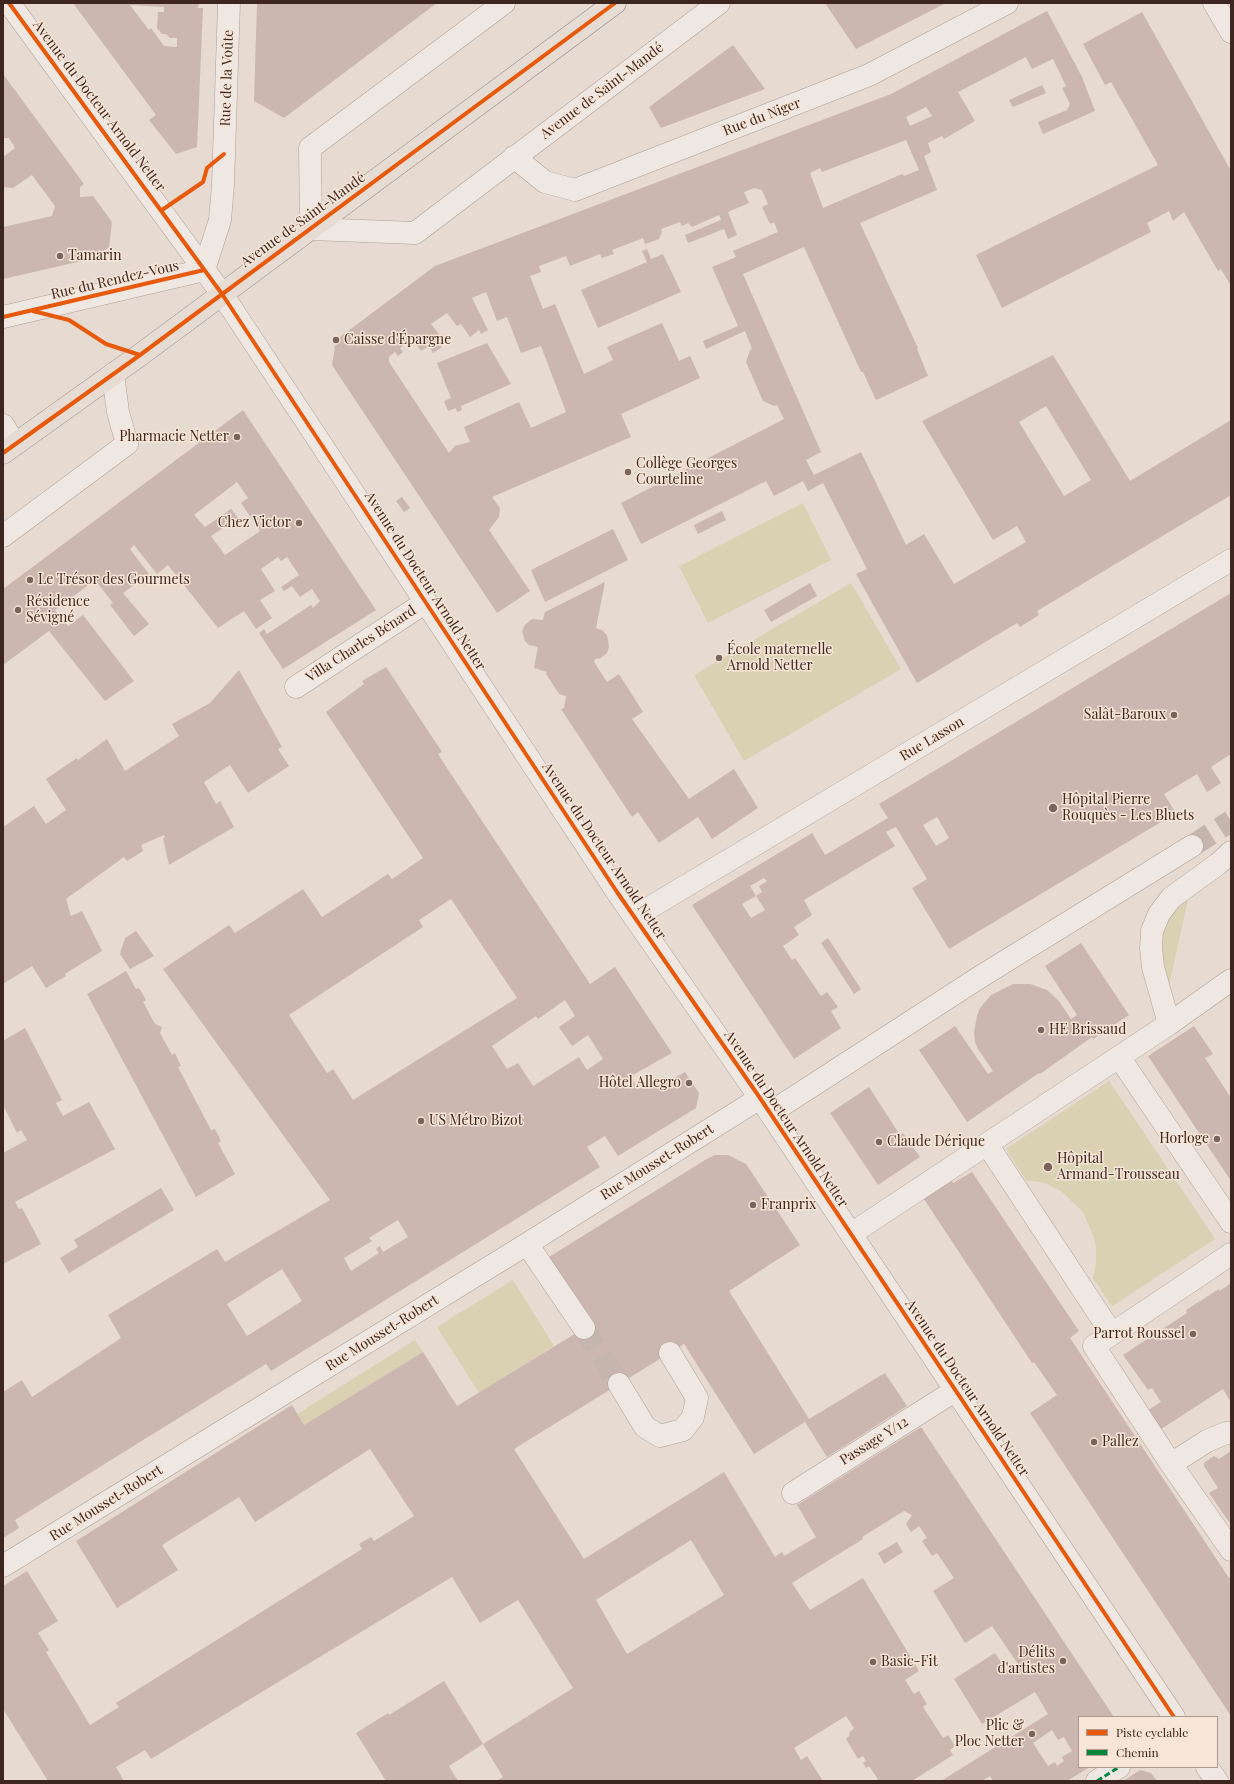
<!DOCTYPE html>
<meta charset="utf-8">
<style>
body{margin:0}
#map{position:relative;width:1234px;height:1784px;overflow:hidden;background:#e7dad0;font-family:"Playfair Display",serif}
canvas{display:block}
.frame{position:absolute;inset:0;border:4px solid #3d261f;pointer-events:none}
.legend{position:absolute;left:1078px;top:1716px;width:140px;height:52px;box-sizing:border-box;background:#f7e5d7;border:1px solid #ad998d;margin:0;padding:5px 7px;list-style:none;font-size:12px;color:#3d261f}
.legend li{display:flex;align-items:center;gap:8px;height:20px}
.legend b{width:20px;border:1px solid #ad998d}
</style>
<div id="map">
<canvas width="1234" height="1784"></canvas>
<div class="frame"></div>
<ul class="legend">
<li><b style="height:5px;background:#e8590c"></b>Piste cyclable</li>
<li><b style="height:5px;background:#00873e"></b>Chemin</li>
</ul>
</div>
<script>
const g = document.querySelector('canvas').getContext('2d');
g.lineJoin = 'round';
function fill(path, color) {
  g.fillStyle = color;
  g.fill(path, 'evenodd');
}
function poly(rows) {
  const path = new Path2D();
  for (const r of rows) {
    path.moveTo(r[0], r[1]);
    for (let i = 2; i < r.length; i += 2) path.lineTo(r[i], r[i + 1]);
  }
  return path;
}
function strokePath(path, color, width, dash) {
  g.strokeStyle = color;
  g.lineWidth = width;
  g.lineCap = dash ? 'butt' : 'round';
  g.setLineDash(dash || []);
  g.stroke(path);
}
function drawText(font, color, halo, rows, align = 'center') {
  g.font = font + ' "Playfair Display",serif';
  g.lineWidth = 3;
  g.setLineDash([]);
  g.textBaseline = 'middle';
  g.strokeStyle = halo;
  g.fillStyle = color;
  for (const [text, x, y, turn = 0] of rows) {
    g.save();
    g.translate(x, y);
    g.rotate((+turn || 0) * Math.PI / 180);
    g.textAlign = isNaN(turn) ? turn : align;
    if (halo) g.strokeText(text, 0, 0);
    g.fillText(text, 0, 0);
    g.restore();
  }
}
fill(poly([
 [803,503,831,560,708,623,679,566],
 [851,583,901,669,744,761,694,675],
 [1188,899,1169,985,1166,980,1159,945,1166,924,1175,910],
 [1109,1081,1215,1239,1112,1306,1093,1278,1096,1264,1096,1248,1094,1237,1083,1212,1061,1191,1045,1183,1026,1180,1006,1149],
 [513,1280,554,1346,479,1393,437,1327],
 [415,1340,423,1352,304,1425,297,1414]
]), '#dad0b2');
fill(poly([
 [73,3,199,3,198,8,203,8,197,147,176,154,149,120,156,115],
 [130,5,164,7,164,12,158,12,157,28,162,34,166,34,170,38,177,38,177,47,164,46,151,28,149,30],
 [257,3,437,3,284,118,254,101],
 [825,3,946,3,856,49],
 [1047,11,1082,77,1095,111,1043,134,1038,122,1067,110,1070,104,1062,88,1066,86,1053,59,1032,69,1026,57,958,92,975,121,944,139,942,136,928,143,931,152,924,156,937,190,860,223,918,348,917,349,928,376,876,400,863,372,861,372,804,247,743,274,821,452,806,460,814,475,861,452,906,545,924,534,954,584,1026,542,1017,526,993,540,922,421,1053,355,1130,481,1231,420,1231,495,1037,611,1039,615,1020,627,1017,623,917,683,856,574,867,569,823,483,808,491,803,481,774,496,766,481,641,544,621,503,784,419,777,405,774,406,763,401,746,362,750,350,752,349,745,331,706,349,703,341,738,326,712,267,736,257,733,251,778,232,774,222,771,224,769,222,762,207,768,204,762,190,754,188,744,192,749,203,728,212,737,235,728,239,724,229,688,243,685,235,721,220,719,215,692,227,688,223,682,226,680,222,661,229,662,232,659,239,645,244,643,238,612,250,614,254,602,258,600,254,570,266,566,256,539,266,541,272,530,276,543,309,555,304,584,374,613,360,607,347,662,323,679,361,690,356,700,378,621,414,631,437,492,497,500,508,499,517,489,530,530,591,497,613,332,365,336,340,435,266,891,94],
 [926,107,932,116,910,126,906,117],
 [906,140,919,170,904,176,902,174,823,208,810,173,820,168,822,172],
 [486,292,497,321,507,317,521,353,541,346,566,412,531,428,519,402,464,427,470,442,455,446,449,453,389,362,389,357,395,352,398,356,403,352,400,348,412,339,421,351,429,346,433,353,442,347,438,341,442,338,431,324,447,313,457,326,461,324,470,337,479,330,481,334,488,330,472,298],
 [1046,406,1091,480,1064,496,1019,422],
 [1142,12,1231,171,1231,286,1221,269,1218,271,1184,212,1173,221,1169,211,1147,223,1151,232,1002,308,976,255,1158,165,1111,82,1105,85,1083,44],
 [733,45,765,89,661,128,649,107],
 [3,74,84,184,80,187,80,197,93,196,112,222,109,247,95,258,3,279,3,227,52,216,55,206,32,175,13,188,3,187,3,157,15,148,9,138,3,138],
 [1042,85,1046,93,1013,107,1009,100],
 [647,249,651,259,663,254,681,292,598,328,581,290,647,262,642,251],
 [487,343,511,384,461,406,462,410,457,412,456,408,448,411,444,401,451,398,437,363],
 [243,410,376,610,283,669,259,633,264,629,267,634,311,605,313,608,320,601,312,589,300,597,292,586,284,591,281,587,299,575,287,557,281,561,278,557,261,569,275,591,260,600,272,618,256,629,244,611,218,628,168,565,157,574,134,545,130,549,149,574,123,593,149,624,134,636,110,605,113,603,95,580,55,610,68,626,83,615,134,681,105,701,49,631,3,665,3,589],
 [237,482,248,498,241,503,260,531,225,555,211,536,238,518,231,509,205,527,194,515],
 [402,497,410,508,404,512,396,501],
 [722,511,726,520,698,534,694,525],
 [613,529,628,560,545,602,531,570],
 [605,582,596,628,602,630,607,635,609,647,607,653,601,658,595,659,594,662,607,682,619,674,643,712,632,719,689,799,734,769,758,808,712,839,698,817,659,843,638,812,632,817,561,709,564,708,566,696,559,694,546,674,547,672,534,668,538,647,529,645,525,641,522,631,525,625,532,619,543,620,545,612],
 [810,583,817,596,771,622,764,610],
 [1231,593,1231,754,1211,767,1221,783,1207,792,1197,774,1164,794,1176,813,949,949,912,888,927,879,896,827,886,832,895,846,804,900,812,915,794,927,799,935,783,946,792,960,795,958,821,996,827,992,838,1007,831,1011,841,1028,794,1059,692,905,812,833,825,855,888,818,879,804],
 [937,817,949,838,936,846,923,825],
 [764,878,767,881,759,886,762,892,756,896,750,886],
 [756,896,765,910,751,918,742,904],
 [386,667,442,752,438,754,447,768,590,984,615,967,672,1053,631,1076,637,1089,642,1086,652,1087,661,1081,664,1084,685,1072,699,1093,696,1108,618,1156,605,1136,587,1147,600,1167,271,1371,266,1364,127,1450,15,1520,19,1528,3,1538,3,1392,22,1380,32,1397,121,1338,108,1315,217,1249,225,1262,330,1200,163,969,229,925,235,933,303,889,322,917,388,874,392,879,423,858,326,712,364,684,362,681],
 [451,899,517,998,353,1100,333,1069,327,1073,289,1015,423,927,419,920],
 [565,1000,575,1016,559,1027,572,1046,588,1035,603,1059,587,1070,579,1057,533,1086,518,1063,507,1069,492,1046,536,1016,538,1019],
 [398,1220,408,1237,383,1252,380,1246,376,1249,379,1253,351,1271,344,1258,372,1241,369,1238],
 [282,1269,302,1301,247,1336,227,1304],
 [239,670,282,747,278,749,289,766,248,793,230,765,204,782,216,804,220,801,234,827,169,865,163,838,165,838,164,835,141,845,143,851,127,861,124,857,66,899,71,916,82,911,102,951,65,974,66,976,46,988,32,966,3,984,3,827,34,806,46,824,66,810,46,779,77,758,78,760,107,739,125,771,179,736,172,724,210,703],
 [136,931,154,956,130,969,120,954,125,938],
 [828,938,861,989,854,994,821,943],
 [1081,943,1129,1015,1093,1039,1092,1037,1040,1074,1039,1073,967,1122,919,1050,955,1026,988,1074,993,1071,978,1049,975,1042,974,1033,977,1016,980,1008,991,995,1013,984,1030,984,1047,990,1059,1001,1071,1019,1077,1015,1045,966],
 [126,971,136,989,139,988,146,1000,143,1002,155,1024,162,1027,160,1033,172,1055,175,1053,181,1066,178,1067,211,1130,215,1129,221,1141,218,1143,235,1174,196,1197,87,994],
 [1194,1026,1213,1054,1205,1058,1231,1098,1231,1181,1148,1056],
 [25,1028,62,1100,56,1103,63,1116,89,1102,115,1149,15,1202,19,1209,22,1208,41,1244,3,1264,3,1153,27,1140,21,1130,17,1133,3,1105,3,1041],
 [869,1087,900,1135,903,1133,920,1157,878,1185,830,1113],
 [715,1155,728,1155,746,1164,800,1245,729,1291,809,1419,885,1373,907,1406,827,1457,805,1422,754,1454,684,1344,514,1449,584,1559,724,1472,775,1557,782,1552,784,1556,816,1537,797,1505,921,1427,1114,1717,1079,1717,1079,1767,1090,1767,1067,1781,993,1781,990,1776,982,1781,941,1781,1048,1714,1035,1692,982,1724,954,1679,995,1653,1007,1671,1018,1664,992,1626,965,1643,933,1591,954,1578,937,1553,932,1556,922,1541,927,1538,919,1526,911,1532,906,1524,912,1515,904,1511,862,1537,863,1539,792,1583,810,1610,863,1578,919,1671,905,1680,914,1694,919,1691,927,1704,923,1707,943,1738,948,1735,955,1746,950,1750,953,1755,912,1781,874,1781,878,1779,869,1766,866,1768,863,1763,866,1761,863,1756,858,1759,846,1739,850,1735,849,1733,854,1728,846,1716,794,1748,801,1760,807,1756,823,1781,496,1781,503,1777,483,1744,449,1766,458,1781,386,1781,356,1733,388,1713,389,1715,444,1681,483,1744,573,1688,518,1600,480,1623,452,1577,151,1759,145,1750,116,1767,124,1781,48,1781,3,1709,3,1586,27,1571,58,1621,38,1633,49,1650,46,1652,90,1725,119,1707,116,1703,362,1549,359,1544,371,1537,374,1541,414,1516,370,1449,255,1522,239,1497,162,1545,178,1570,117,1608,76,1541,292,1405,304,1425,423,1352,457,1406,591,1324,549,1257,705,1160],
 [691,1540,724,1595,627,1654,596,1600],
 [1052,1730,1058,1740,1064,1737,1072,1751,1062,1757,1064,1761,1057,1766,1055,1762,1048,1766,1033,1743],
 [972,1172,1079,1331,1070,1338,1229,1578,1231,1577,1231,1716,1030,1413,1057,1395,1034,1362,1032,1363,922,1196,950,1177,953,1183],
 [161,1188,174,1210,69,1273,60,1258,78,1247,74,1240],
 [1231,1283,1231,1403,1223,1389,1155,1433,1142,1414,1161,1402,1152,1388,1148,1390,1123,1355,1187,1313,1186,1310,1219,1289,1220,1291],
 [1231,1451,1231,1521,1229,1522,1209,1493,1218,1488,1204,1466,1204,1463,1214,1456,1219,1459],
 [897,1542,903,1552,884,1564,878,1553],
 [1140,1770,1151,1773,1157,1781,1123,1781]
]), '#cbb7b0');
strokePath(poly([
 [1192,846,1231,821],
 [584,1328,619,1384]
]), '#c5b6ad', 22, [22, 11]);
const minor = poly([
 [9,3,222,294,617,892,760,1098,1174,1717],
 [504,3,310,148,311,229,415,233,719,3],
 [1214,3,1231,32],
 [514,157,545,182,575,190,869,75,1007,3],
 [204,270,220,220,223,185,229,3],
 [3,317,204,270],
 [3,425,15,444],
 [3,536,127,444,118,412,113,374],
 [296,687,426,602],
 [634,917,1231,560],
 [1169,1024,1153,967,1151,948,1152,931,1159,914,1171,898,1218,864,1231,852],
 [1119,1057,1231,1222],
 [770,1113,980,977,1192,846],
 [851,1234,987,1144],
 [527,1244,584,1328],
 [1231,1254,1094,1346,1171,1464,1231,1550],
 [1112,1334,987,1144,1169,1024,1231,980],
 [619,1384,645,1427,660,1436,683,1430,693,1417,697,1398,670,1353],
 [1171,1464,1207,1441,1226,1433,1231,1433],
 [793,1493,956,1390],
 [3,1566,527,1244,760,1098],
 [1207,1767,1217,1781],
 [1097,1781,1119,1767]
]);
const major = poly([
 [3,453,140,355,615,3]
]);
strokePath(minor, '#ada098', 23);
strokePath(major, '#92857f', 23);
strokePath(minor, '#efe8e2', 22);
strokePath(major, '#e7dcd3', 22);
strokePath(poly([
 [1097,1781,1119,1767]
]), '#00873e', 3, [6, 3]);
strokePath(poly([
 [9,3,222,294,617,892,760,1098,1174,1717],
 [162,210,203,182,207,168,224,154],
 [33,311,69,320,106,344,140,355],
 [3,317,204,270],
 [3,453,140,355,615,3]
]), '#e8590c', 4);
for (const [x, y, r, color] of [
 [60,256,4,"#78655d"],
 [336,340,4,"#78655d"],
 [237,437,4,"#78655d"],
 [628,472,4,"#78655d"],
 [299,523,4,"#78655d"],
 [30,580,4,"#78655d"],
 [18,610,4,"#78655d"],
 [719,658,4,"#78655d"],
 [1174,715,4,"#78655d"],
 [1053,808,5,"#78655d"],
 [1041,1030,4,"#78655d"],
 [689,1083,4,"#78655d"],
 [421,1121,4,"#78655d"],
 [1217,1139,4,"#78655d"],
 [879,1142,4,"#78655d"],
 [1048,1167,5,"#78655d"],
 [753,1205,4,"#78655d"],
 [1193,1334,4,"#78655d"],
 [1094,1442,4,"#78655d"],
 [1063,1661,4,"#78655d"],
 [873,1662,4,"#78655d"],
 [1032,1734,4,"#78655d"]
]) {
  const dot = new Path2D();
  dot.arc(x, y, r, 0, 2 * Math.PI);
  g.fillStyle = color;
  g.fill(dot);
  strokePath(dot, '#f7e5d7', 1.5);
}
drawText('14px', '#3d261f', '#f7e5d7', [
 ["Rue de la Voûte",227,78,-88],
 ["Avenue de Saint-Mandé",602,91,-37],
 ["Avenue du Docteur Arnold Netter",99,106,53],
 ["Rue du Niger",762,117,-21],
 ["Avenue de Saint-Mandé",303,220,-36],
 ["Rue du Rendez-Vous",115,280,-13],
 ["Avenue du Docteur Arnold Netter",425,581,57],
 ["Villa Charles Bénard",361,644,-33],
 ["Rue Lasson",932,739,-31],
 ["Avenue du Docteur Arnold Netter",604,851,56],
 ["Avenue du Docteur Arnold Netter",786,1119,56],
 ["Rue Mousset-Robert",657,1162,-32],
 ["Rue Mousset-Robert",382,1333,-32],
 ["Avenue du Docteur Arnold Netter",967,1388,56],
 ["Passage Y/12",874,1441,-32],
 ["Rue Mousset-Robert",106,1503,-32]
]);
drawText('14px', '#3d261f', '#f7e5d7', [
 ["Tamarin",68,256],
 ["Caisse d'Épargne",344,340],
 ["Pharmacie Netter",229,437,"right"],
 ["Collège Georges",636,464],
 ["Courteline",636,480],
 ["Chez Victor",291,523,"right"],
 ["Le Trésor des Gourmets",38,580],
 ["Résidence",26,602],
 ["Sévigné",26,618],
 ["École maternelle",727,650],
 ["Arnold Netter",727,666],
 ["Salât-Baroux",1166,715,"right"],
 ["Hôpital Pierre",1062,800],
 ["Rouquès - Les Bluets",1062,816],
 ["HE Brissaud",1049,1030],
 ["Hôtel Allegro",681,1083,"right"],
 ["US Métro Bizot",429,1121],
 ["Horloge",1209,1139,"right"],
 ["Claude Dérique",887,1142],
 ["Hôpital",1057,1159],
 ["Armand-Trousseau",1057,1175],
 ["Franprix",761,1205],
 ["Parrot Roussel",1185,1334,"right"],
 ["Pallez",1102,1442],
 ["Délits",1055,1653,"right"],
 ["d'artistes",1055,1669,"right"],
 ["Basic-Fit",881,1662],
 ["Plic &",1024,1726,"right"],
 ["Ploc Netter",1024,1742,"right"]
], 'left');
</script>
